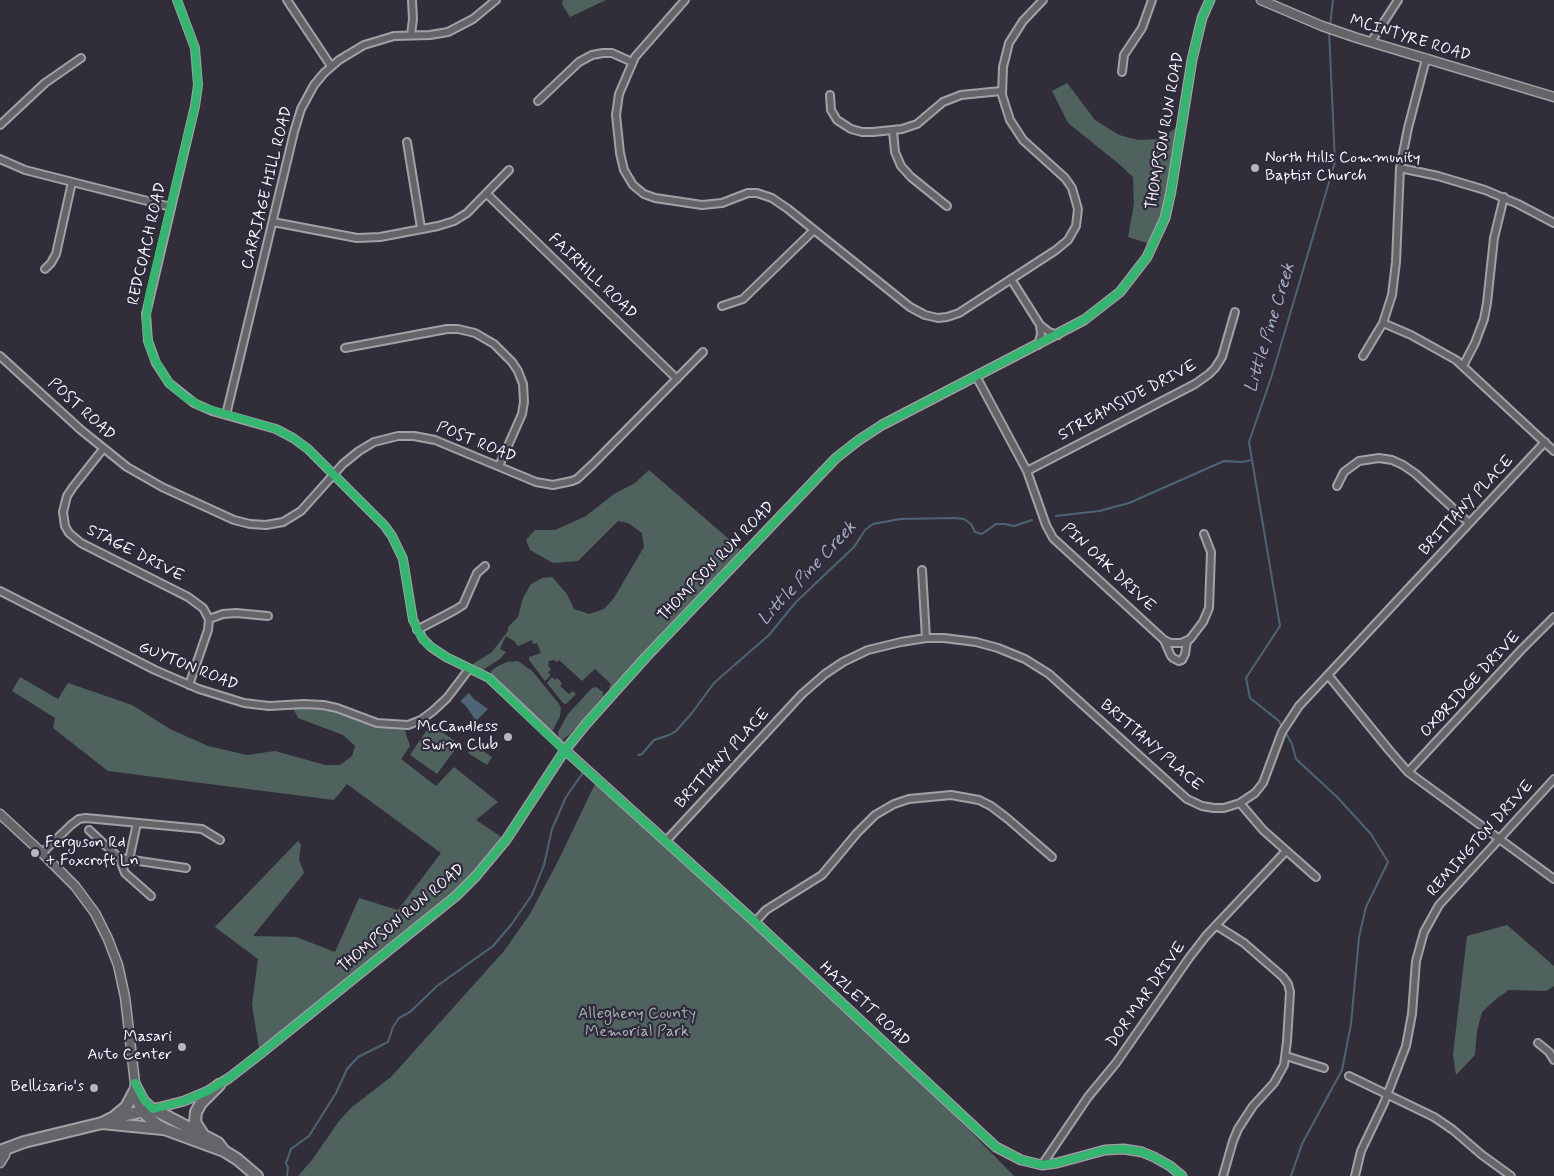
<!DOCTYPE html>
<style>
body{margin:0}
canvas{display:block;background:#312e39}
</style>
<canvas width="1554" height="1176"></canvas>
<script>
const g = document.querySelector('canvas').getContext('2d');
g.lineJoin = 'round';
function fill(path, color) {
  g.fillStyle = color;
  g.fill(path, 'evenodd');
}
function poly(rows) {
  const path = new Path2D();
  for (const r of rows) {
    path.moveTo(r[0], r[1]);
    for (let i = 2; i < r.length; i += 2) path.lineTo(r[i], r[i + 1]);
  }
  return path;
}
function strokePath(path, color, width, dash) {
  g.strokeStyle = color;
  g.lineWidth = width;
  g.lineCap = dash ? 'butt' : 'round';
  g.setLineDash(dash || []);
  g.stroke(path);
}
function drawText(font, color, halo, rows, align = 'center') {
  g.font = font + ' Mynerve,sans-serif';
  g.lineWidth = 4.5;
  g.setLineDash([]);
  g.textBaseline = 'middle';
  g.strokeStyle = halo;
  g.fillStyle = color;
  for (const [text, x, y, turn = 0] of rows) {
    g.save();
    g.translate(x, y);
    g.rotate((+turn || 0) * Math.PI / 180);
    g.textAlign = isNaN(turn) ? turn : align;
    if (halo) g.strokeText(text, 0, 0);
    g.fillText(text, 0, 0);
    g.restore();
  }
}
fill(poly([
 [563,0,606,0,570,17,562,4],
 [1067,83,1095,120,1119,135,1138,140,1159,139,1181,125,1171,191,1153,245,1128,237,1134,204,1133,177,1119,164,1068,123,1052,91],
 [649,470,745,553,646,657,642,655,610,689,609,687,611,684,595,669,582,681,559,660,557,662,554,660,549,661,548,666,551,669,548,673,551,675,545,681,529,660,529,657,541,653,537,643,533,644,532,640,518,646,514,641,506,636,500,649,506,652,501,658,483,670,471,665,492,652,508,631,508,627,518,617,523,598,531,584,542,578,552,577,567,594,574,609,589,614,604,609,614,598,644,547,642,533,628,523,618,521,578,561,553,563,530,550,526,540,535,530,555,530,586,516,614,494,635,483],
 [518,661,532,671,559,704,561,708,560,716,553,730,549,731,491,675,491,671,498,666,507,662],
 [20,677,58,699,68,683,132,705,170,729,208,746,247,755,275,751,325,765,340,765,352,756,355,746,343,735,298,718,291,704,323,705,368,721,403,725,410,746,401,759,436,786,454,767,498,802,476,820,506,840,476,876,260,1054,252,1005,258,959,215,927,298,841,301,845,299,859,304,873,253,936,296,937,335,952,359,898,398,910,441,853,347,784,334,800,108,771,53,728,55,718,12,691],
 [552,677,555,680,557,678,562,683,560,686,569,694,573,691,576,694,566,704,563,703,547,683],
 [596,687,603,692,603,696,569,735,562,740,559,739,558,732,568,714,592,688],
 [431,724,459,744,437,774,410,755],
 [474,745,492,757,487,765,468,753],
 [595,784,747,919,858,1022,970,1131,1014,1176,298,1176,312,1160,339,1121,352,1107,391,1077,504,951,530,914,558,861],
 [1507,925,1554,966,1554,986,1546,991,1509,990,1496,999,1482,1012,1477,1031,1475,1055,1456,1075,1453,1054,1467,936]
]), '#50625e');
fill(poly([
 [469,693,474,699,488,709,476,721,466,706,461,702,461,700]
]), '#4e6476');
strokePath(poly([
 [1330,26,1333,0],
 [1056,516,1099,511,1129,503,1224,461,1242,462,1252,460],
 [638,755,642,754,654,740,669,735,676,731,692,713,714,683,769,635,796,602,854,547,865,530,873,524,900,519,955,518,964,519,971,524,975,532,982,534,996,524,1005,524,1014,526,1032,520],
 [287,1176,288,1168,286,1163,291,1149,309,1136,336,1093,347,1069,358,1057,388,1042,393,1027,399,1018,410,1012,437,986,493,946,511,925,532,895,544,865,552,829,566,797,582,774],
 [1291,1176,1302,1144,1342,1070,1351,1024,1359,937,1366,907,1388,862,1371,834,1337,797,1296,759,1292,744,1279,721,1250,698,1246,678,1280,626,1249,442,1272,375,1335,162,1329,30]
]), '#4e6476', 2);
const minor = poly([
 [177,0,195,48,198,85,195,106,146,314,148,341,156,363,169,383,194,403,212,411,276,429,293,438,308,449,384,525,392,536,403,559,413,620,423,639,431,647,446,657,489,678,565,750],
 [287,0,331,66],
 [685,0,635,57,619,94,616,115,620,153,624,170,633,185,644,194,655,198,702,205,722,203,748,193,757,193,772,198,788,209,910,307,925,315,938,318,947,317,959,313,1056,250,1068,240,1076,226,1078,209,1072,188,1065,178,1023,140,1010,120,1002,95,1003,67,1009,43,1023,21,1043,0],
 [411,35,413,19,412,0],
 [1371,42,1398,0],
 [1122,72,1124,55,1142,28,1152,0],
 [830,95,831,110,837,120,851,129,862,132,873,132,902,129,917,124,943,102,961,95,1001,91],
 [538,101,579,62,592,55,603,53,612,53,632,62],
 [0,125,45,83,81,58],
 [893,131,895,152,901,166,911,177,947,206],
 [407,142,421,228],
 [0,159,25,170,171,207],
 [1400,168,1438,176,1485,190,1518,204,1554,223],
 [487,194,677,379],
 [273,222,357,238,380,237,438,226,454,221,467,213,509,170],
 [45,269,51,263,56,254,72,182],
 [1011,279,1040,325,1049,332,1058,335],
 [722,306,743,299,814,230],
 [1383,323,1411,335,1456,360,1554,451],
 [1038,345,1041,334,1040,325],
 [345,348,447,329,458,329,475,333,494,344,512,362,518,371,523,384,524,402,522,414,499,466],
 [0,356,81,430,127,467,162,487,234,520,250,524,266,525,283,522,301,511,343,464,359,451,374,442,398,436,414,436,435,440,536,482,553,485,572,481,577,479,593,464,703,352],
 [1363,356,1383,323,1392,295,1396,262,1400,168,1408,128,1426,59],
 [1463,366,1475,343,1484,319,1487,303,1494,238,1504,197],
 [976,376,1027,471,1046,525,1053,538,1164,640,1171,643,1181,643,1190,639,1203,622,1209,608,1211,552,1204,534],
 [226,415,294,132,301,109,314,85,324,73,339,60,364,45,394,36,430,35,448,32,473,19,496,0],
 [103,449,73,487,67,496,63,512,65,526,69,533,81,543,188,597,203,608,209,619,208,630,189,685],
 [1027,471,1195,384,1209,374,1215,368,1222,357,1235,312],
 [1337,486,1344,472,1359,461,1379,458,1392,460,1403,465,1416,474,1469,523],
 [922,570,926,638],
 [0,591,155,670,199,689,244,703,269,706,304,704,323,705,337,708,377,723,408,725,421,720,433,711,447,698,469,669],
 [209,619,223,614,236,613,268,616],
 [417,630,455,610,463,605,477,573,485,566],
 [1164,640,1171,656,1173,658,1179,661,1182,660,1185,654,1187,641],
 [1328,675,1389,750,1408,772,1554,879],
 [1408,772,1522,649,1554,617],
 [1240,803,1263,830,1316,877],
 [89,830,119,858,186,868],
 [666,841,802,694,825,674,843,662,868,650,901,642,926,638,944,638,976,642,998,648,1025,659,1049,674,1187,799,1202,806,1214,808,1224,808,1240,803,1255,793,1263,783,1282,732,1299,706,1545,442],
 [42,853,71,825,79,819,86,818,202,829,220,840],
 [119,858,125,873,151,896],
 [129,860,137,823],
 [755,922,766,910,822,875,857,833,875,815,894,804,909,799,951,795,979,800,991,806,1008,819,1052,857],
 [1217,926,1244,943,1283,977,1288,984,1290,992,1287,1041,1284,1065,1274,1083,1253,1106,1238,1129,1233,1141,1223,1176],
 [1538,1043,1549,1052,1554,1060],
 [1286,1056,1324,1068],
 [1349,1076,1434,1117,1453,1130,1482,1155,1511,1176],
 [1042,1165,1088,1097,1116,1063,1189,958,1206,936,1286,851],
 [1355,1176,1361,1151,1384,1103,1406,1046,1412,1014,1416,961,1424,932,1439,905,1554,779]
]);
const tertiary = poly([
 [1261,0,1322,26,1357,38,1554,97],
 [565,750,755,922,996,1147,1021,1160,1042,1165,1057,1163,1105,1150,1124,1149,1142,1152,1154,1157,1170,1166,1182,1176],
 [0,814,42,853,75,886,95,913,108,939,118,965,125,997,135,1083,134,1092,137,1102,142,1111],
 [135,1083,144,1100,153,1109,184,1101,208,1091,229,1078,260,1054,456,896,476,876,506,840,565,750,586,724,646,657,836,458,859,440,882,425,1084,320,1120,292,1147,257,1165,218,1171,191,1192,60,1202,18,1210,0],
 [0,1163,5,1155,6,1148]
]);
const primary = poly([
 [142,1111,157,1125,167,1130,224,1151,237,1159,257,1176],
 [115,1116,126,1107,134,1092],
 [102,1123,163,1129],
 [202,1133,195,1122,196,1112,201,1103,219,1085],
 [0,1151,24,1142,102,1123,112,1118,153,1109,218,1143,224,1151]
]);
strokePath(minor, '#a2a1a6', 10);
strokePath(tertiary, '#a2a1a6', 11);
strokePath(primary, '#a2a1a6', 14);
strokePath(minor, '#656469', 6);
strokePath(tertiary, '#656469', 8);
strokePath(primary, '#656469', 10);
strokePath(poly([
 [177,0,195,48,198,85,195,106,149,296,146,321,148,341,153,356,160,369,169,383,185,397,202,407,276,429,293,438,308,449,384,525,392,536,403,559,413,620,420,635,427,644,446,657,489,678,552,739,755,922,996,1147,1021,1160,1042,1165,1057,1163,1105,1150,1124,1149,1142,1152,1154,1157,1170,1166,1182,1176],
 [135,1083,144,1100,153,1109,184,1101,208,1091,229,1078,260,1054,456,896,476,876,506,840,565,750,586,724,646,657,836,458,859,440,882,425,1084,320,1120,292,1147,257,1165,218,1171,191,1192,60,1202,18,1210,0]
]), '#33b770', 8);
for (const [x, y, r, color] of [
 [1255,168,5,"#b7b6ba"],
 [508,737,5,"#b7b6ba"],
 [35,853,5,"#b7b6ba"],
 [182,1047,5,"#b7b6ba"],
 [94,1088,5,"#b7b6ba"]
]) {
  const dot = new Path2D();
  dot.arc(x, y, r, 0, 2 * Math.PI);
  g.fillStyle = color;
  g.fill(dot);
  strokePath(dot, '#2f2a3d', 2);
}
drawText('16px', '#fff', '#2f2a3d', [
 ["MCINTYRE ROAD",1410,39,17],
 ["THOMPSON RUN ROAD",1166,131,-80],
 ["CARRIAGE HILL ROAD",268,188,-76],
 ["REDCOACH ROAD",148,244,-77],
 ["FAIRHILL ROAD",592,277,44],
 ["STREAMSIDE DRIVE",1128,401,-28],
 ["POST ROAD",81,410,42],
 ["POST ROAD",476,443,22],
 ["BRITTANY PLACE",1467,506,-47],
 ["STAGE DRIVE",135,554,27],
 ["THOMPSON RUN ROAD",717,562,-46],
 ["PIN OAK DRIVE",1108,568,43],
 ["GUYTON ROAD",188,667,22],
 ["OXBRIDGE DRIVE",1471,685,-47],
 ["BRITTANY PLACE",1151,746,41],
 ["BRITTANY PLACE",723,759,-47],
 ["REMINGTON DRIVE",1481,839,-48],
 ["THOMPSON RUN ROAD",402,919,-40],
 ["DOR MAR DRIVE",1147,995,-55],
 ["HAZLETT ROAD",864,1005,43]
]);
drawText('16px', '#fff', '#2f2a3d', [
 ["North Hills Community",1265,159,"left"],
 ["Baptist Church",1265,177,"left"],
 ["McCandless",498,728],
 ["Swim Club",498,746],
 ["Ferguson Rd",45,844,"left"],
 ["+ Foxcroft Ln",45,862,"left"],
 ["Masari",172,1038],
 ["Auto Center",172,1056],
 ["Bellisario's",84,1088]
], 'right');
drawText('16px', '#aab4b2', '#2f2a3d', [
 ["Allegheny County",637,1015],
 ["Memorial Park",637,1033]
]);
drawText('italic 18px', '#a8b4be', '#2f2a3d', [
 ["Little Pine Creek",1271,328,-73],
 ["Little Pine Creek",808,574,-47]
]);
</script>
